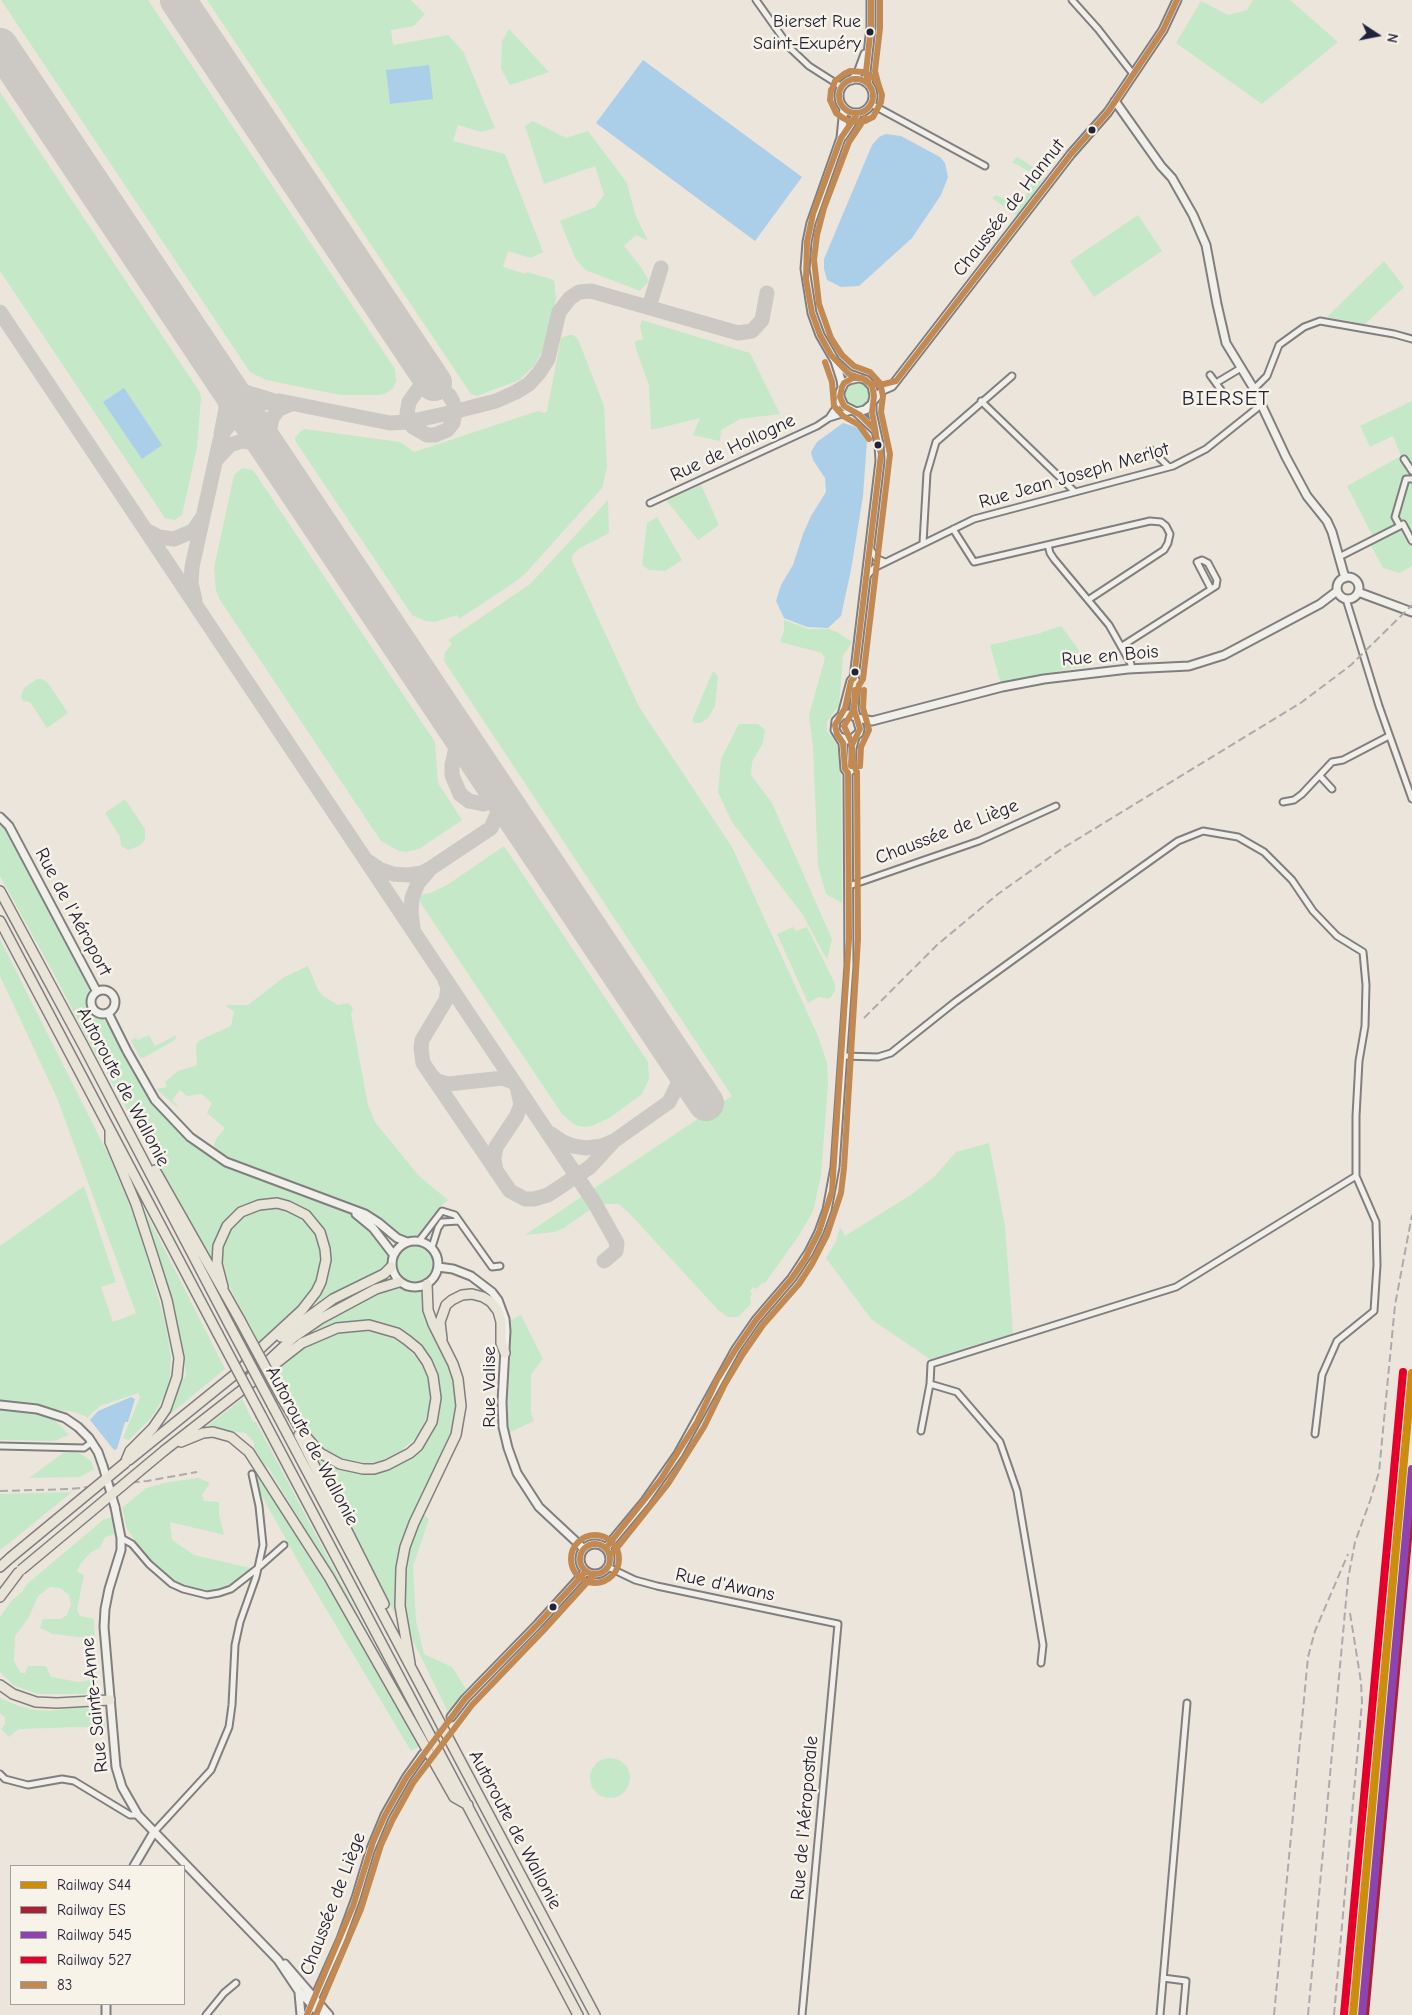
<!DOCTYPE html>
<meta charset="utf-8">
<style>
body{margin:0}
#map{position:relative;width:1412px;height:2015px;overflow:hidden;background:#ece5dc;font-family:"Comic Neue",sans-serif}
canvas{display:block}
.legend{position:absolute;left:10px;top:1865px;width:175px;height:140px;box-sizing:border-box;background:#f7f3e8;border:1px solid #a29fa3;margin:0;padding:6px 9px;list-style:none;font-size:15px;color:#22223b}
.legend li{display:flex;align-items:center;gap:10px;height:25px}
.legend b{width:25px;border:1px solid #a29fa3}
.north{position:absolute;left:1352px;top:10px;width:50px;height:50px;-webkit-text-stroke:4px #f7f3e8;paint-order:stroke;rotate:101deg;font-size:14px;font-weight:700;line-height:20px;text-align:center;color:#22223b}
.north::after{content:'';display:block;margin:auto;width:18px;height:22px;background:#22223b;clip-path:polygon(50% 0,100% 100%,50% 72%,0 100%)}
</style>
<div id="map">
<canvas width="1412" height="2015"></canvas>
<ul class="legend">
<li><b style="height:6px;background:#cc8c0c"></b>Railway S44</li>
<li><b style="height:6px;background:#aa2135"></b>Railway ES</li>
<li><b style="height:6px;background:#8e44ad"></b>Railway 545</li>
<li><b style="height:6px;background:#e4002b"></b>Railway 527</li>
<li><b style="height:6px;background:#c28952"></b>83</li>
</ul>
<div class="north">N</div>
</div>
<script>
const g = document.querySelector('canvas').getContext('2d');
g.lineJoin = 'round';
function fill(path, color) {
  g.fillStyle = color;
  g.fill(path, 'evenodd');
}
function poly(rows) {
  const path = new Path2D();
  for (const r of rows) {
    if (r.length === 3) {
      path.moveTo(r[0] + r[2], r[1]);
      path.arc(r[0], r[1], r[2], 0, 2 * Math.PI);
      continue;
    }
    path.moveTo(r[0], r[1]);
    for (let i = 2; i < r.length; i += 2) path.lineTo(r[i], r[i + 1]);
  }
  return path;
}
function strokePath(path, color, width, dash) {
  g.strokeStyle = color;
  g.lineWidth = width;
  g.lineCap = dash ? 'butt' : 'round';
  g.setLineDash(dash || []);
  g.stroke(path);
}
function drawText(font, color, halo, rows, align = 'center') {
  g.font = font + ' "Comic Neue",sans-serif';
  g.lineWidth = 5;
  g.setLineDash([]);
  g.textBaseline = 'middle';
  g.strokeStyle = halo;
  g.fillStyle = color;
  for (const [text, x, y, turn = 0] of rows) {
    g.save();
    g.translate(x, y);
    g.rotate((+turn || 0) * Math.PI / 180);
    g.textAlign = isNaN(turn) ? turn : align;
    if (halo) g.strokeText(text, 0, 0);
    g.fillText(text, 0, 0);
    g.restore();
  }
}
fill(poly([
 [1,0,148,0,395,369,396,381,393,388,387,393,380,395,340,395,266,380,250,372],
 [207,0,411,0,425,14,414,26,391,30,393,45,448,35,463,51,495,128,481,132,458,125,453,141,505,154,543,252,531,258,508,251,503,267,526,274,527,272,554,280,556,298,547,343,534,366,519,380,477,396,471,394],
 [1253,0,1290,0,1338,42,1262,104,1176,43,1201,1,1228,15,1247,10],
 [509,29,549,72,510,85,501,69,502,41],
 [0,92,199,391,201,397,197,447,182,515,175,520,165,518,0,271],
 [533,121,566,138,588,131,627,183,635,214,648,241,636,235,624,246,641,267,649,281,640,291,585,270,575,258,560,221,595,207,604,195,595,166,544,184,525,126],
 [1017,157,1026,162,1045,177,1017,216,992,198,996,195,1020,206,1036,175,1012,162],
 [1138,215,1162,251,1094,297,1070,261],
 [1384,261,1404,287,1365,324,1327,317],
 [642,320,750,353,780,414,740,419,721,430,720,441,693,435,700,418,651,430,649,385,636,349,635,341,643,339,640,326],
 [569,335,573,335,578,339,604,406,607,468,602,488,526,573,512,584,459,619,457,615,435,622,425,621,418,618,412,615,296,442,295,438,301,431,305,429,400,442,414,452,538,411,545,413,547,411,561,338],
 [857,395,12],
 [1412,401,1412,566,1400,573,1383,568,1367,538,1372,535,1347,486,1401,456,1393,436,1370,447,1360,426],
 [242,468,253,470,257,476,435,742,438,783,462,820,419,849,406,852,399,851,381,841,220,600,216,591,214,568,234,475],
 [701,485,719,525,698,540,666,500],
 [608,500,609,533,578,549,572,556,572,561,639,707,732,847,818,1036,827,1063,828,1084,821,1175,813,1211,800,1234,765,1283,762,1283,756,1289,753,1287,750,1291,752,1294,750,1298,751,1304,738,1317,728,1317,718,1310,631,1215,619,1204,601,1204,593,1189,732,1096,444,661,445,652,452,644,448,640,530,584],
 [657,517,682,560,665,571,649,570,642,565,647,523],
 [784,620,808,629,829,629,837,632,852,642,843,656,839,705,827,722,827,731,836,743,841,763,842,903,826,894,818,866,813,748,809,715,825,658,822,653,780,642,784,631],
 [1061,626,1077,647,1086,667,1073,668,1001,684,990,645,1037,634],
 [713,671,718,676,715,706,708,718,701,723,695,723,692,720],
 [37,679,42,679,48,683,68,713,47,728,30,702,23,701,21,696,24,688],
 [739,724,758,724,765,730,763,743,752,762,751,775,772,803,832,939,827,960,803,915,732,822,718,792,721,759],
 [125,799,145,829,145,840,139,846,128,850,121,846,120,837,105,813],
 [0,825,6,830,90,984,87,1003,89,1011,105,1021,112,1029,144,1089,163,1116,190,1142,223,1163,349,1213,368,1226,389,1251,388,1266,385,1271,319,1306,316,1301,325,1286,330,1265,329,1242,319,1221,309,1212,299,1205,278,1198,256,1201,237,1209,222,1225,217,1234,212,1260,87,1038,54,974,0,876],
 [504,846,648,1062,649,1079,642,1094,611,1117,592,1126,584,1127,575,1125,562,1114,416,896,430,893,447,885],
 [793,927,796,931,807,927,835,984,835,990,831,997,828,999,819,997,808,1003,777,934],
 [0,939,108,1154,127,1198,138,1226,165,1322,171,1357,170,1376,165,1395,151,1418,129,1440,123,1438,140,1397,138,1393,100,1406,87,1418,85,1416,74,1412,0,1401,0,1246,84,1186,116,1282,101,1287,113,1322,136,1313,57,1098,0,976],
 [308,966,318,990,323,996,338,1005,348,1003,353,1008,351,1014,353,1025,368,1105,375,1122,419,1176,448,1200,438,1208,418,1235,401,1238,380,1221,230,1159,213,1149,216,1139,225,1128,207,1113,212,1103,202,1094,187,1096,180,1090,172,1100,178,1106,177,1107,156,1089,167,1087,165,1082,178,1071,197,1065,196,1045,200,1040,231,1026,234,1012,225,1005,248,1005,284,977],
 [149,1035,155,1046,176,1035,176,1037,175,1040,143,1058,140,1058,131,1040,136,1038,138,1040],
 [989,1143,1005,1226,1013,1334,931,1360,871,1319,826,1258,836,1242,840,1227,845,1236,912,1194,935,1176,956,1152],
 [137,1195,225,1369,168,1416,180,1384,186,1376,183,1346,159,1258],
 [584,1195,591,1209,564,1228,554,1232,525,1235],
 [263,1208,284,1209,301,1217,314,1231,321,1250,322,1259,318,1276,308,1296,297,1309,259,1343,229,1286,223,1265,222,1255,226,1237,238,1221,246,1214],
 [415,1263,19],
 [399,1286,414,1291,423,1291,425,1318,455,1381,458,1419,407,1535,402,1627,359,1547,314,1454,334,1467,354,1472,365,1473,392,1467,404,1462,424,1444,437,1419,440,1398,437,1375,397,1329,385,1325,375,1322,354,1321,329,1326,306,1336,305,1333,313,1327,387,1288],
 [521,1315,543,1359,531,1374,531,1413,534,1421,508,1433,506,1411,509,1321],
 [354,1331,377,1332,396,1339,407,1347,423,1366,430,1387,430,1407,420,1434,397,1454,376,1462,366,1463,343,1459,321,1447,303,1426,275,1371,275,1368,290,1357,318,1341,341,1333],
 [242,1399,253,1422,256,1422,370,1637,268,1467,266,1467,254,1447,254,1442,245,1433,205,1428],
 [0,1409,48,1413,69,1435,54,1441,0,1440],
 [70,1452,81,1454,91,1461,94,1469,80,1477,29,1478,63,1453],
 [258,1475,340,1607,420,1746,411,1751,304,1572,258,1489],
 [199,1478,210,1483,202,1495,204,1501,219,1502,219,1514,224,1535,170,1522,172,1540,194,1555,255,1569,230,1587,207,1593,174,1583,151,1563,127,1529,122,1508,146,1488,169,1482],
 [72,1492,8,1544,0,1550,0,1494],
 [423,1514,429,1519,413,1566,416,1621,424,1654,452,1667,466,1689,448,1712,413,1641,405,1607,405,1573,409,1553],
 [112,1517,116,1534,105,1537,100,1548,91,1552,80,1564,77,1572,84,1575,77,1610,80,1616,94,1619,95,1639,53,1634,40,1628,43,1619,61,1619,67,1615,71,1604,69,1595,60,1588,50,1587,38,1596,29,1617,15,1636,14,1661,21,1673,25,1673,28,1666,46,1666,51,1677,79,1682,94,1679,94,1688,85,1694,37,1694,13,1685,0,1672,0,1617,12,1600,22,1592,27,1584,103,1520],
 [0,1698,19,1706,35,1710,50,1711,80,1707,96,1710,103,1715,106,1728,78,1727,19,1729,9,1737,1,1729,5,1724,5,1717,0,1713],
 [610,1778,20]
]), '#c5e8c8');
fill(poly([
 [643,60,802,177,755,241,596,123],
 [429,65,433,99,390,104,386,70],
 [886,134,901,136,940,157,945,163,948,177,941,195,912,238,859,286,841,287,827,280,824,269,824,259,872,145,879,137],
 [124,388,162,445,142,459,103,402],
 [843,423,859,428,867,441,863,496,851,570,841,616,828,628,807,627,784,618,776,601,781,585,793,565,803,534,811,516,826,492,825,478,813,460,811,452,817,442],
 [131,1397,135,1399,128,1422,125,1422,117,1449,114,1450,90,1420,98,1411]
]), '#abcfe8');
strokePath(poly([
 [649,307,661,268],
 [0,312,594,1202,617,1243,616,1251,604,1261],
 [414,352,422,370,423,384],
 [208,356,219,378,225,394,226,409,221,434],
 [221,375,245,392,271,400],
 [423,375,421,385,409,402,407,413,413,427,427,435,435,435,447,430,453,423,455,413,453,402,449,395,434,383],
 [271,450,268,436,272,418,279,409,291,404],
 [217,459,230,445,242,441,257,443,271,450],
 [146,530,159,537,174,539,193,531,202,518],
 [195,600,191,583,192,567,220,440,225,430,236,417,253,406,261,403,280,401,390,423,408,422,449,413,496,401,516,392,529,384,539,373,548,359,559,312,570,298,579,292,591,291,738,333,752,331,762,320,767,293],
 [451,720,457,743,452,765,452,775,460,794,469,801,483,804,497,800,503,792],
 [453,723,471,736,480,749],
 [369,862,379,869,393,874,408,875,422,873,431,868,491,828,498,812,498,796,467,744],
 [413,928,411,912,412,898,418,883,430,869],
 [445,980,448,988,446,1000,422,1040,421,1048,423,1063,510,1191,525,1199,534,1199,548,1195,590,1167,614,1141],
 [433,1077,437,1081,448,1084,503,1078,513,1082,517,1086,521,1105,516,1117,496,1147,494,1159,496,1171],
 [551,1134,563,1142,573,1146,586,1148,602,1146,614,1141,669,1102,678,1084,677,1064,646,1012]
]), '#ccc8c4', 15);
strokePath(poly([
 [178,0,434,383],
 [0,46,706,1103]
]), '#ccc8c4', 36);
strokePath(poly([
 [431,1743,451,1717]
]), '#c4bebc', 7, [7, 3.5]);
const street = poly([
 [756,0,790,48,809,66,842,87],
 [1072,0,1098,29,1133,74],
 [871,104,985,166],
 [1210,375,1221,390],
 [1216,383,1241,368],
 [1254,389,1267,376,1279,345,1304,327,1320,321,1394,334,1412,339],
 [981,401,1075,492],
 [829,418,837,406,840,397],
 [1150,449,1169,467],
 [1404,459,1412,471],
 [1412,479,1406,479,1395,517,1400,526,1403,524,1412,541],
 [650,503,817,426,829,418,851,411],
 [953,529,974,562,1150,521,1161,522,1166,526,1170,534,1168,543,1164,550,1088,600],
 [923,543,927,473,936,442,1012,376],
 [1048,545,1050,553,1054,559,1109,625,1131,664,1131,668],
 [870,548,876,558,885,562],
 [1339,557,1400,526],
 [866,577,874,568,974,519,1173,466,1206,449,1261,405],
 [1346,599,1379,706,1412,799],
 [1122,646,1216,586,1217,580,1208,563,1202,560,1197,562,1211,589],
 [1320,776,1332,789],
 [1283,802,1294,800,1302,794,1332,762,1343,760,1389,736],
 [849,886,979,841,1056,806],
 [843,1056,878,1057,891,1053,955,1002,1108,891,1178,841,1203,831,1238,837,1264,852,1292,880,1313,911,1337,936,1363,952,1366,985,1365,1026,1359,1061,1356,1116,1356,1176,1376,1222,1377,1265,1374,1311,1337,1341,1322,1375,1315,1434],
 [419,1241,442,1211,455,1215,492,1267,500,1266],
 [432,1247,438,1228,442,1222,459,1221],
 [930,1384,957,1392,1000,1442,1017,1491,1043,1645,1041,1663],
 [921,1431,930,1384,931,1364,1176,1287,1356,1176],
 [0,1446,84,1448,92,1442],
 [121,1538,132,1544,149,1564,172,1584,183,1589,207,1595,219,1593,231,1589,258,1568,284,1545],
 [608,1567,635,1580,657,1586,838,1624,802,2015],
 [0,1774,5,1779,28,1785,62,1779,74,1781,130,1815,138,1815],
 [154,1832,211,1770,229,1727,232,1705,235,1645,240,1622,256,1577,263,1545,259,1506,252,1474],
 [1163,1978,1186,1981,1183,2015],
 [206,2015,224,1993,236,1983],
 [1160,2015,1187,1703]
]);
const secondary = poly([
 [856,96,17],
 [852,80,858,73,865,54],
 [869,85,866,72,871,27,871,0],
 [1115,101,1161,166,1172,178,1193,215,1206,245,1217,304,1226,343,1254,389,1286,457,1307,496,1327,521,1332,532,1345,578],
 [843,136,858,113],
 [835,361,849,374,866,380,872,386,874,396,872,404,865,410,856,412,844,406,840,397,840,392,844,383,849,380,858,378],
 [842,387,841,380,835,361,820,335,812,313,805,269,807,242,811,223,841,138,844,108],
 [873,401,883,390,892,386,1071,154,1108,112,1163,30,1177,0],
 [856,412,874,429],
 [1348,588,11],
 [1358,592,1412,612],
 [842,715,851,681,854,678,880,461,879,444,872,412,872,404],
 [840,737,848,740,852,739,859,733,860,729,854,709,856,682,854,678],
 [848,773,845,769,843,743,835,730,836,721,842,715,850,714,857,718,872,721,1002,687,1044,679,1128,669,1189,666,1224,655,1320,604,1337,591],
 [0,817,9,826,97,992],
 [103,1002,12],
 [108,1013,127,1051,155,1100,190,1137,226,1162,365,1214,379,1223,397,1238,407,1242],
 [356,1214,373,1228,393,1254],
 [415,1264,23],
 [438,1267,453,1269,471,1276,492,1292,498,1300,505,1319,506,1331,502,1402,503,1427,508,1448,517,1473,539,1507,584,1549],
 [0,1405,37,1409,65,1418,78,1427,89,1438,98,1452,103,1466],
 [115,1507,121,1538,121,1550,109,1589,105,1609,104,1627,116,1767,122,1787,138,1815,278,1960,298,1990,321,2015],
 [595,1559,15],
 [606,1548,645,1501,678,1454,736,1349,756,1320,792,1278,809,1252,819,1232,827,1210,835,1167,849,965,848,773,851,770,852,748,855,737],
 [451,1717,465,1699,538,1624,586,1571],
 [134,1866,154,1832],
 [285,1964,329,2015],
 [299,1993,301,2015],
 [106,2015,106,2004],
 [307,2015,341,1939,356,1898,370,1851,385,1815,406,1778,423,1754]
]);
const highway = poly([
 [0,891,83,1045,230,1326],
 [0,921,218,1334],
 [110,1132,110,1142,136,1204,152,1253,167,1300,179,1358,177,1377,166,1409,153,1428,130,1451,125,1463],
 [155,1170,240,1320],
 [223,1287,217,1264,218,1246,227,1226,241,1212,259,1205,277,1203,288,1206,306,1215,320,1232,325,1249,326,1260,321,1282,316,1292,302,1310,263,1346,242,1368],
 [281,1337,333,1299,384,1274,391,1267],
 [442,1339,440,1322,446,1305,452,1300,462,1295,472,1294,483,1297,491,1302,498,1311,501,1322,501,1343,505,1353],
 [250,1378,294,1337,320,1319,376,1289,399,1282],
 [272,1405,595,2015],
 [261,1415,578,2015],
 [299,1435,384,1604],
 [181,1442,203,1433,213,1432,231,1437,249,1452,329,1577,454,1797,468,1805],
 [165,1450,302,1343,337,1328,369,1325,397,1333,407,1340,418,1349,427,1362,433,1376,436,1398,432,1422,418,1446,410,1453,387,1465,374,1469,363,1469,340,1464,320,1453,302,1432,282,1398],
 [129,1460,244,1367],
 [0,1567,10,1558],
 [0,1597,18,1573],
 [410,1663,400,1606,401,1568,405,1547,414,1523,456,1435,461,1406,458,1379,453,1364,433,1324,428,1310,427,1284],
 [0,1685,13,1694,36,1702,57,1703,110,1700]
]);
strokePath(street, '#817e7f', 9);
strokePath(secondary, '#817e7f', 11);
strokePath(highway, '#817e7f', 12);
strokePath(street, '#f1efea', 5);
strokePath(secondary, '#f1efea', 7);
strokePath(highway, '#e9e4d8', 9);
strokePath(poly([
 [864,1018,937,945,998,894,1063,848,1302,702,1351,665,1412,605],
 [0,1491,70,1489,147,1481,197,1472],
 [1274,2015,1308,1657,1315,1631,1348,1554],
 [1308,2015,1348,1579,1355,1542,1370,1501,1379,1472,1395,1305,1412,1215],
 [1334,2015,1362,1702,1361,1682,1350,1613]
]), '#acaaab', 2, [8, 4]);
const secondaryBridge = poly([
 [103,1466,115,1507]
]);
const highwayBridge = poly([
 [240,1320,282,1398],
 [230,1326,272,1405],
 [218,1334,261,1415],
 [10,1558,125,1463],
 [21,1570,165,1450]
]);
strokePath(secondaryBridge, '#817e7f', 11, []);
strokePath(highwayBridge, '#817e7f', 12, []);
strokePath(secondaryBridge, '#f1efea', 7);
strokePath(highwayBridge, '#e9e4d8', 9);
strokePath(poly([
 [856,96,17],
 [869,85,866,72,871,27,871,0],
 [858,113,841,138,813,214,807,242,806,279,812,313,820,335,831,355,849,374,866,380,872,386,874,396,872,412,876,434],
 [851,766,852,745,860,729,854,709,855,690],
 [595,1559,15],
 [606,1548,661,1479,697,1422,717,1380,736,1349,756,1320,792,1278,805,1259,819,1232,832,1191,849,939,848,773,845,769,843,743,837,734,835,725,845,708,851,681,854,678,881,454,874,429,860,415,844,406,840,397,842,387,844,383,853,378,862,378,869,383,880,385,896,381,1071,154,1108,112,1163,30,1177,0],
 [307,2015,353,1906,373,1842,385,1815,406,1778,465,1699,538,1624,586,1571]
]), '#c28952', 6);
strokePath(poly([
 [878,83,875,71,880,28,880,0],
 [831,90,830,100,836,113,843,118,851,122,865,121,873,117,881,102,882,95,878,83,874,78,863,72,850,71,844,74,835,81,832,89],
 [825,362,832,382,834,406,843,416,859,425,869,439],
 [860,766,861,747,869,730,863,708,864,690],
 [595,1559,24],
 [613,1553,668,1484,704,1427,725,1384,743,1354,763,1325,799,1284,812,1264,827,1235,841,1193,844,1168,858,939,857,772,854,766,851,741,844,726,853,711,859,685,863,679,890,454,881,412,883,396,880,383,870,372,854,366,842,355,831,338,819,304,814,260,817,235,824,208,849,142,865,118],
 [316,2015,361,1909,381,1845,393,1819,413,1783,472,1705,544,1630,592,1577]
]), '#c28952', 6);
strokePath(poly([
 [1353,2015,1412,1373]
]), '#cc8c0c', 8);
strokePath(poly([
 [1365,2015,1412,1495]
]), '#aa2135', 8);
strokePath(poly([
 [1362,2015,1412,1469]
]), '#8e44ad', 8);
strokePath(poly([
 [1344,2014,1403,1372]
]), '#e4002b', 8);
for (const [x, y, r, color] of [
 [870,32,4.5,"#22223b"],
 [1092,130,4.5,"#22223b"],
 [878,445,4.5,"#22223b"],
 [855,672,4.5,"#22223b"],
 [553,1607,4.5,"#22223b"]
]) {
  const dot = new Path2D();
  dot.arc(x, y, r, 0, 2 * Math.PI);
  g.fillStyle = color;
  g.fill(dot);
  strokePath(dot, '#f7f3e8', 2);
}
drawText('18px', '#22223b', '#f7f3e8', [
 ["Bierset Rue",861,22],
 ["Saint-Exupéry",861,44]
], 'right');
drawText('19px', '#22223b', '#f7f3e8', [
 ["Chaussée de Hannut",1009,208,-52],
 ["Rue de Hollogne",733,448,-25],
 ["Rue Jean Joseph Merlot",1074,476,-16],
 ["Rue en Bois",1110,656,-5],
 ["Chaussée de Liège",947,832,-21],
 ["Rue de l'Aéroport",73,912,62],
 ["Autoroute de Wallonie",123,1087,62],
 ["Rue Valise",490,1387,-90],
 ["Autoroute de Wallonie",312,1446,62],
 ["Rue d'Awans",725,1585,12],
 ["Rue Sainte-Anne",95,1705,-96],
 ["Rue de l'Aéropostale",805,1818,-85],
 ["Autoroute de Wallonie",515,1830,62],
 ["Chaussée de Liège",333,1904,-69]
]);
g.letterSpacing = '1px';
drawText('21px', '#22223b', '#f7f3e8', [
 ["BIERSET",1226,399]
]);
g.letterSpacing = '0px';
</script>
